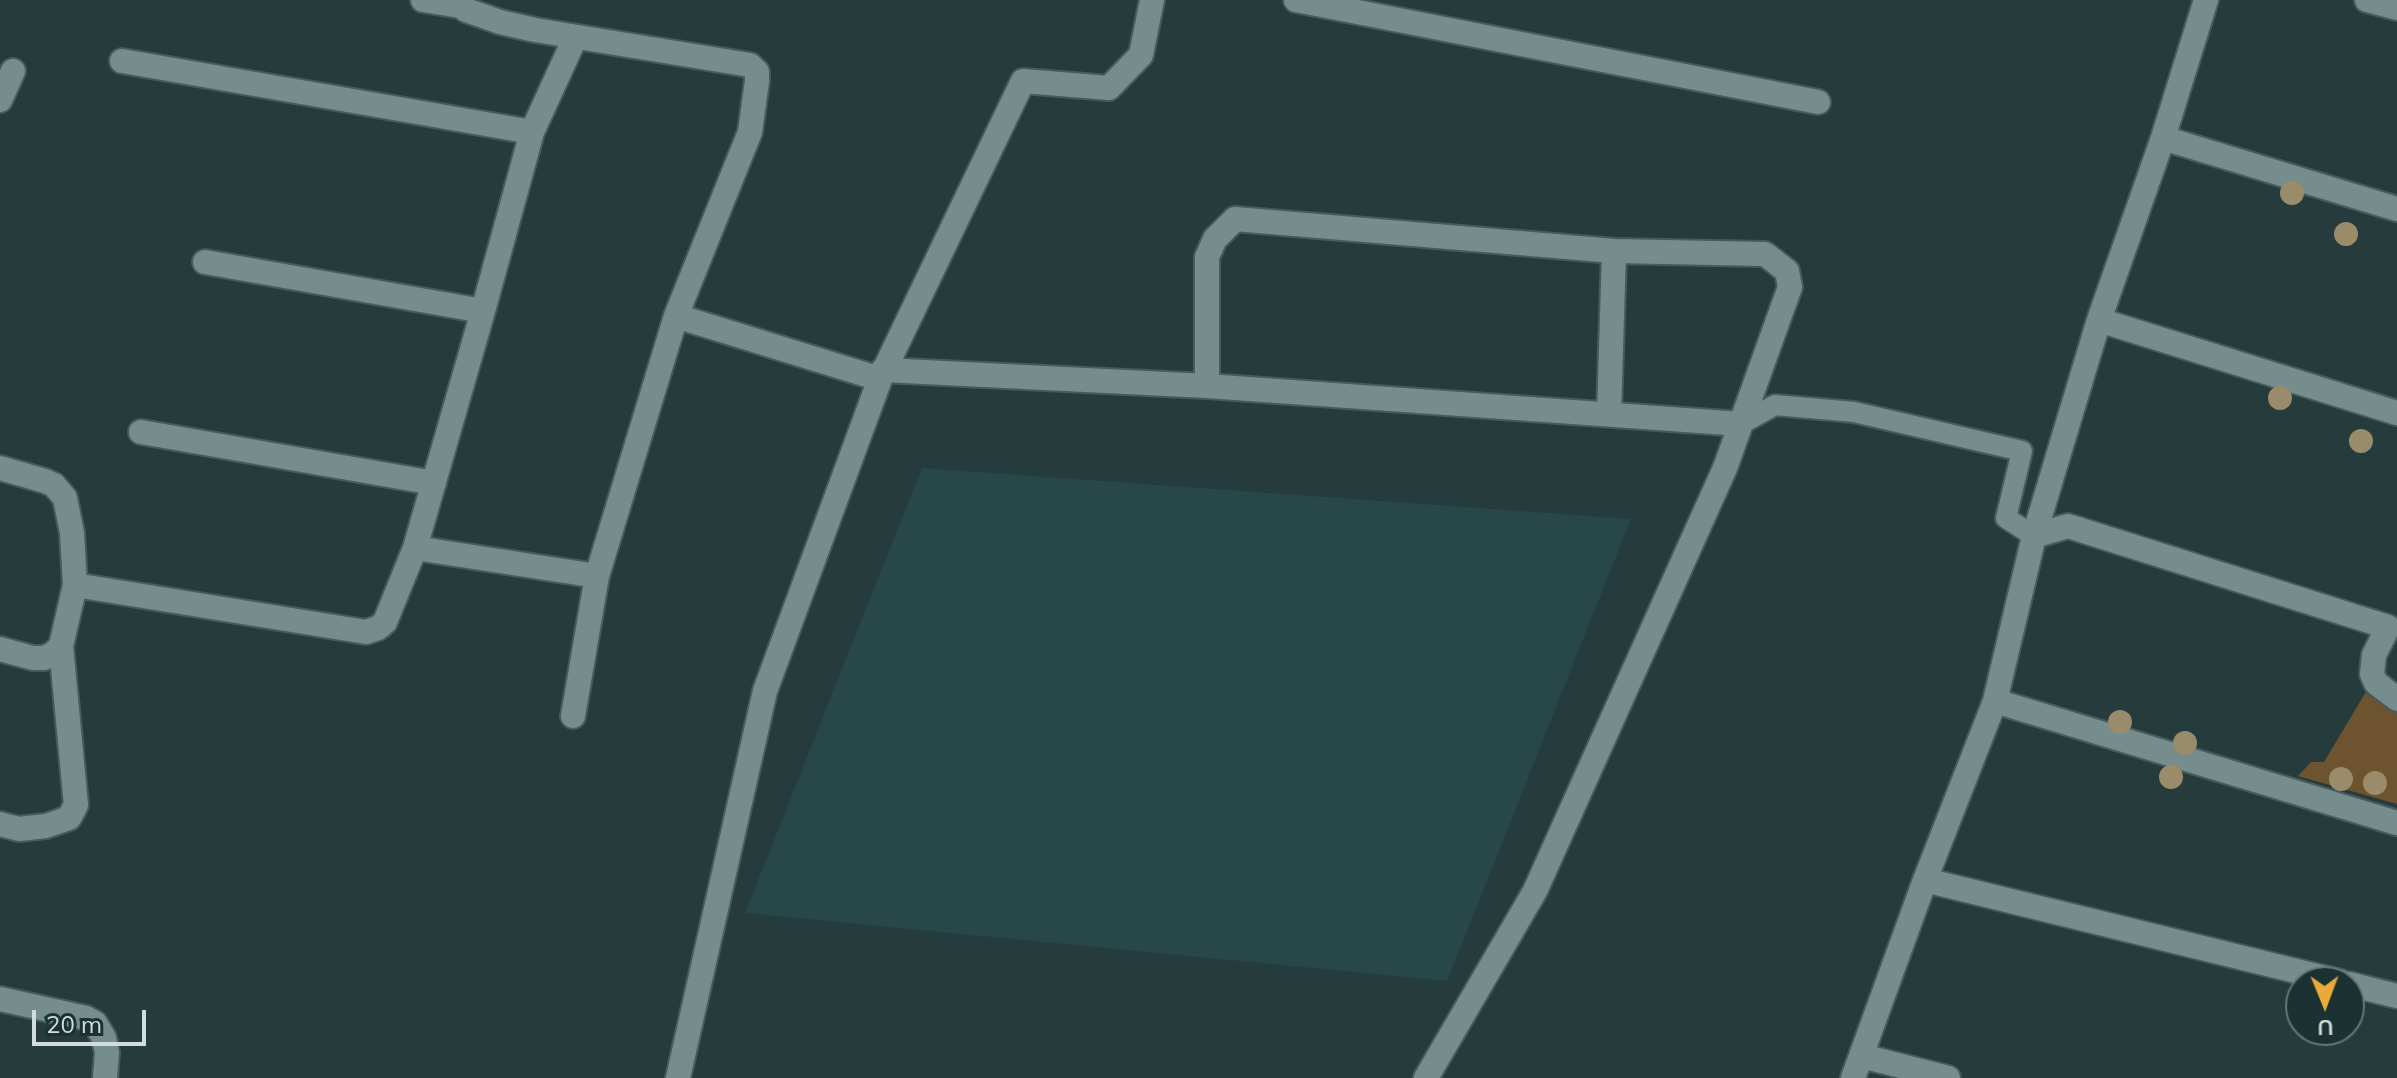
<!DOCTYPE html>
<style>
body{margin:0}
#map{position:relative;width:2397px;height:1078px;overflow:hidden;background:#263c3c;font-family:Mulish,sans-serif}
canvas{display:block}
.north{position:absolute;left:2285px;top:966px;width:80px;height:80px;box-sizing:border-box;background:#1c3232;border:2px solid #647676;border-radius:50%;rotate:179deg;font-size:22px;font-weight:700;line-height:32px;text-align:center;color:#d0dcdd}
.north::after{content:'';display:block;margin:auto;width:28px;height:36px;background:#eaaa39;clip-path:polygon(50% 0,100% 100%,50% 72%,0 100%)}
.scale{position:absolute;left:32px;top:1010px;width:114px;height:36px;box-sizing:border-box;border:4px solid #d0dcdd;border-top:0;padding-left:10px;font-size:24px;line-height:28px;white-space:nowrap;color:#d0dcdd;-webkit-text-stroke:6px #1c3232;paint-order:stroke}
</style>
<div id="map">
<canvas width="2397" height="1078"></canvas>
<div class="north">U</div>
<div class="scale">20 m</div>
</div>
<script>
const g = document.querySelector('canvas').getContext('2d');
g.lineJoin = 'round';
function fill(path, color) {
  g.fillStyle = color;
  g.fill(path, 'evenodd');
}
function poly(rows) {
  const path = new Path2D();
  for (const r of rows) {
    path.moveTo(r[0], r[1]);
    for (let i = 2; i < r.length; i += 2) path.lineTo(r[i], r[i + 1]);
  }
  return path;
}
function strokePath(path, color, width, dash) {
  g.strokeStyle = color;
  g.lineWidth = width;
  g.lineCap = dash ? 'butt' : 'round';
  g.setLineDash(dash || []);
  g.stroke(path);
}
fill(poly([
 [922,468,1631,519,1447,981,745,913]
]), '#284748');
fill(poly([
 [2367,690,2397,713,2397,804,2298,776,2311,762,2324,762]
]), '#6d542e');
const lane = poly([
 [1741,424,1775,405,1854,412,2022,451,2006,518,2034,536]
]);
const street = poly([
 [423,0,460,6],
 [1296,0,1818,102],
 [2367,0,2397,8],
 [122,61,532,132],
 [0,100,13,71],
 [2163,138,2397,209],
 [205,262,483,311],
 [676,316,880,379],
 [2099,320,2397,413],
 [883,370,1207,386,1741,424],
 [1207,386,1207,257,1215,239,1235,219,1614,251,1765,254,1787,271,1790,287,1725,468,1535,891,1426,1078],
 [1609,414,1614,251],
 [141,432,434,483],
 [0,468,45,481,54,485,65,498,72,533,75,585,61,646,53,654,44,658,33,658,0,649],
 [2034,536,2068,526,2388,627,2374,655,2372,674,2376,683,2397,699],
 [415,548,597,576,676,316,750,132,757,81,757,72,750,65,535,30,500,22,466,10,455,0],
 [75,585,366,632,378,628,385,622,415,548,483,311,532,132,575,38],
 [1995,701,2397,823],
 [573,716,597,576],
 [0,824,19,829,46,826,69,818,76,805,61,646],
 [1925,880,2341,982],
 [2349,984,2397,996],
 [0,999,86,1018,95,1023,104,1038,107,1053,105,1078],
 [1862,1056,1948,1078],
 [678,1078,765,691,880,379,1023,81,1109,88,1141,55,1152,0],
 [1853,1078,1925,880,1995,701,2034,536,2099,320,2163,138,2206,0]
]);
strokePath(lane, '#485a5b', 24);
strokePath(street, '#485a5b', 28);
strokePath(lane, '#758d8d', 20);
strokePath(street, '#758d8d', 24);
g.fillStyle = '#9a8c6a';
for (const [x, y] of [
 [2292,193],
 [2346,234],
 [2280,398],
 [2361,441],
 [2120,722],
 [2185,743],
 [2171,777],
 [2341,779],
 [2375,783]
]) {
  g.beginPath();
  g.arc(x, y, 12, 0, 2 * Math.PI);
  g.fill();
}
</script>
